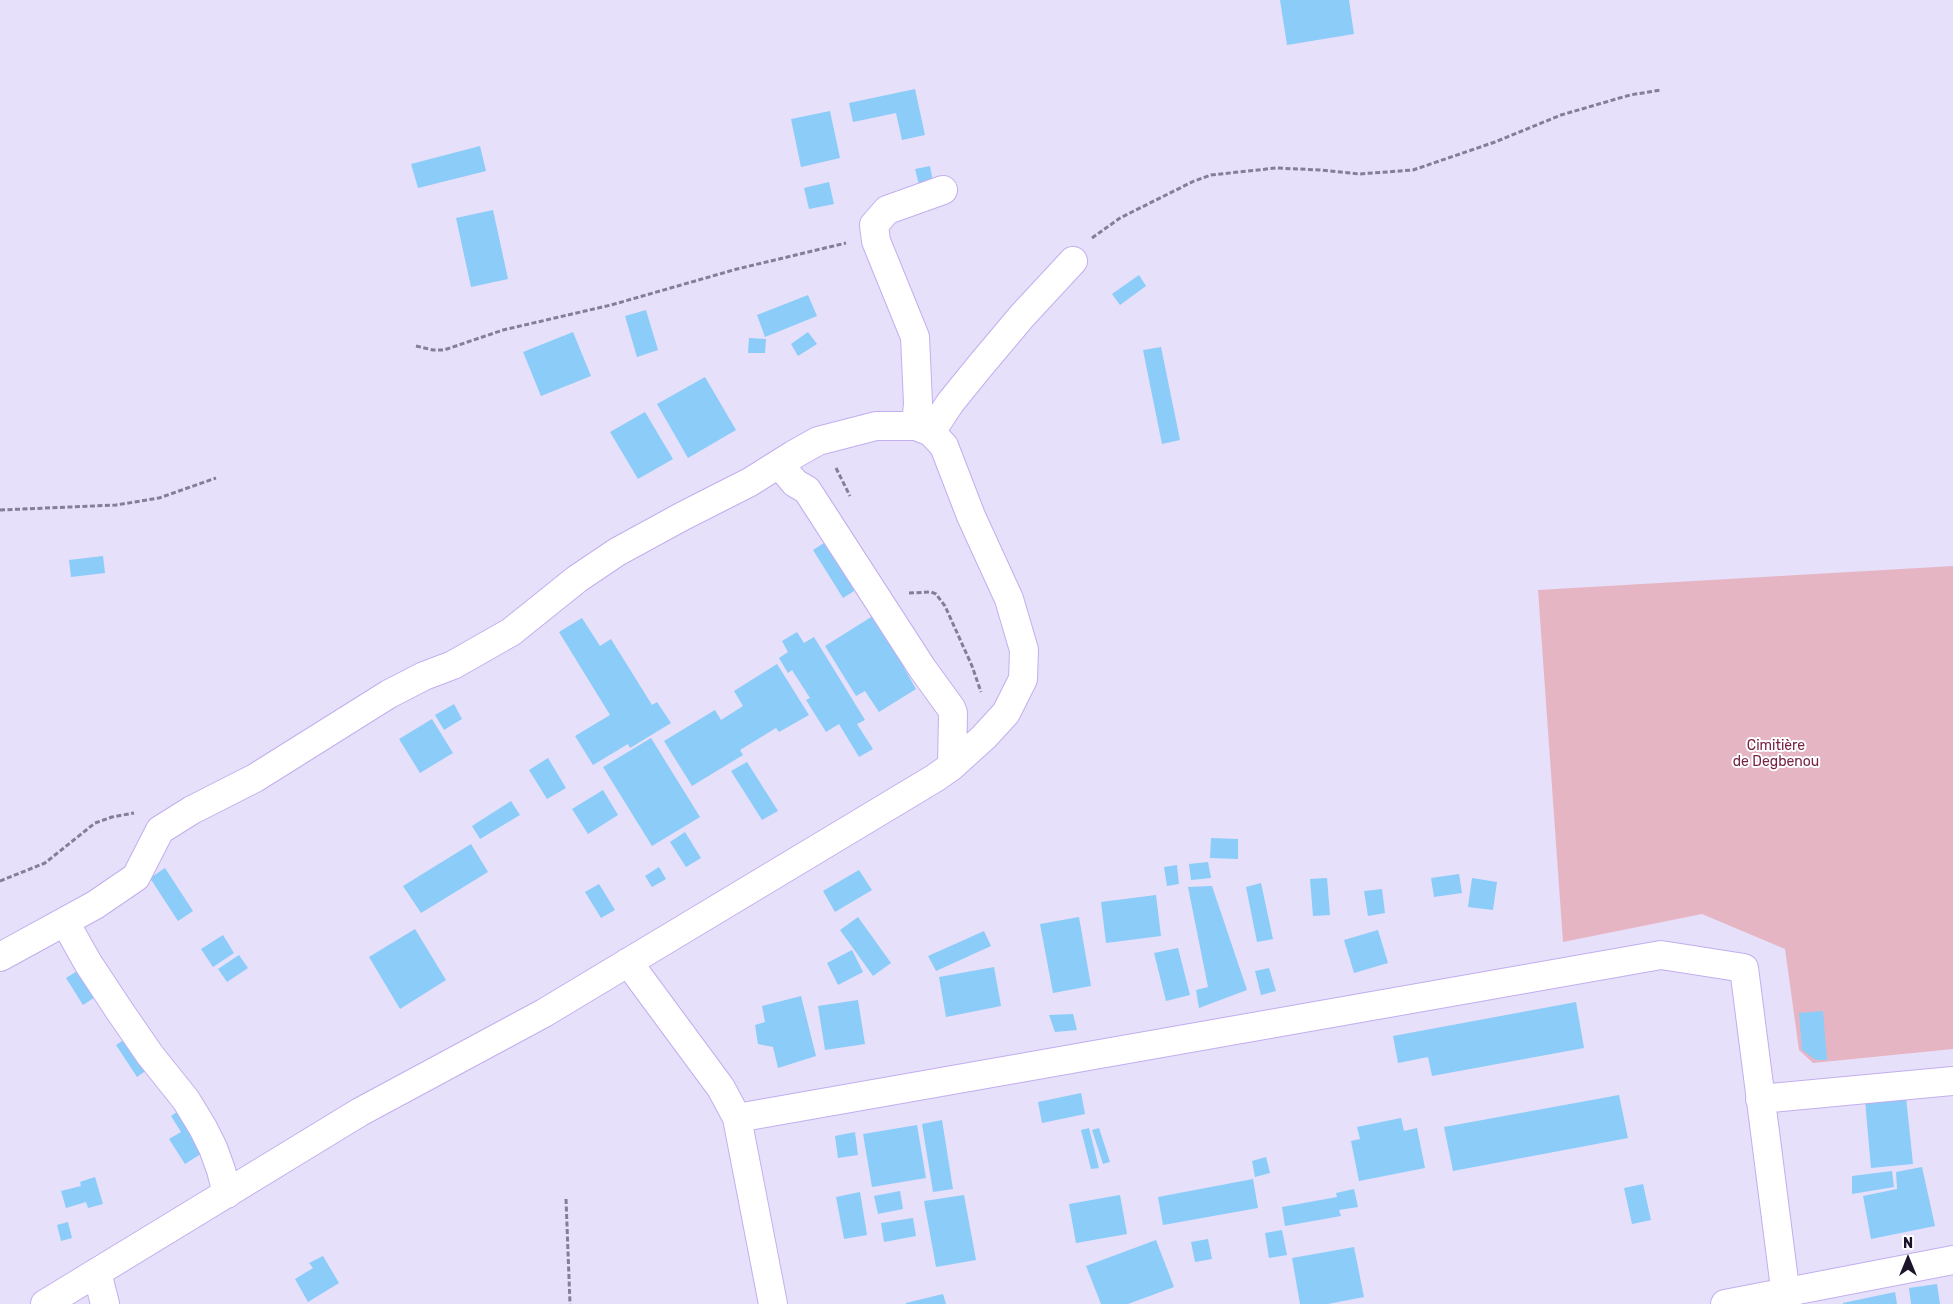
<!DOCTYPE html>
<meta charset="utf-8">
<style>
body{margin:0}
#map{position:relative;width:1953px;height:1304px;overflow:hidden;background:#e7e0fa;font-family:Rubik,sans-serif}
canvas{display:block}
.north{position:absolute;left:1883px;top:1234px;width:50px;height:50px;-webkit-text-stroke:4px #fff;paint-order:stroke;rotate:0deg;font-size:14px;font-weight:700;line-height:20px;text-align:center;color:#1c142b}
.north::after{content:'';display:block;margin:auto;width:18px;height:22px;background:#1c142b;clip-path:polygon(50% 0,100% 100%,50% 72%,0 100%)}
</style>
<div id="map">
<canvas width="1953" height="1304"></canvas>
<div class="north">N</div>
</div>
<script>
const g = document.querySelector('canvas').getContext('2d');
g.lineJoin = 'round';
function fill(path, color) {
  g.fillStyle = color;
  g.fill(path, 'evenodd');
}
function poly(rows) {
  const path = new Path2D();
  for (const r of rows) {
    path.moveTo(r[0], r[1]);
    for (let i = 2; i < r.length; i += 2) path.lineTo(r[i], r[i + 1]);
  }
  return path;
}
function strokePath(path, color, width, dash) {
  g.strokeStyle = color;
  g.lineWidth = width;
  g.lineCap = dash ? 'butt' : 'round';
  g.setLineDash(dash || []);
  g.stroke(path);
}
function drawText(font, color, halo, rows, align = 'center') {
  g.font = font + ' Rubik,sans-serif';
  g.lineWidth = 4;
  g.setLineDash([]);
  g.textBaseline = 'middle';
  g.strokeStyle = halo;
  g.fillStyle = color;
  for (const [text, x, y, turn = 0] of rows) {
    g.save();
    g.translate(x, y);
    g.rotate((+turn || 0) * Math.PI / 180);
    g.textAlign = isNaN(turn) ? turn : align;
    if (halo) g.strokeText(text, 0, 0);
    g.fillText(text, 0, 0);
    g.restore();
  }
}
fill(poly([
 [1953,566,1953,1049,1813,1063,1799,1050,1785,949,1702,914,1563,942,1538,590]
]), '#e6b5c4');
fill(poly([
 [1280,0,1349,0,1354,34,1287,45],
 [915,89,925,135,902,140,896,113,853,122,849,103],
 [830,111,840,158,801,167,791,119],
 [480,146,486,171,418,188,411,164],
 [930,166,933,182,919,185,915,169],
 [829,182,834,204,809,209,804,188],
 [493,210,508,279,471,287,456,218],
 [1139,275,1146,286,1120,305,1112,294],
 [808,295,817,316,765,337,757,315],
 [646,310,658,350,637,357,625,316],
 [573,332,591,376,541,396,523,352],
 [808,332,817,344,798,356,791,344],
 [749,338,766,339,765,353,748,353],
 [1161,347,1180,440,1162,444,1143,350],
 [705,377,736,430,688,458,657,404],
 [645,412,673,459,638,479,610,432],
 [832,538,862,586,843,598,813,550],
 [103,556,105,573,71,577,69,560],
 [876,614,908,665,904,668,916,689,879,712,865,691,856,696,825,646],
 [582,618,600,646,611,639,652,705,657,702,671,723,630,748,628,744,593,765,575,736,610,715,559,632],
 [797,632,804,643,814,637,865,720,857,724,873,749,859,757,839,724,826,732,806,700,810,698,792,670,788,673,779,658,788,652,782,641],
 [777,664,809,715,779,732,776,728,740,750,743,755,692,786,664,741,715,710,721,720,743,706,734,691],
 [454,704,462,719,444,730,435,715],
 [432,719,453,753,420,773,399,739],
 [651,738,700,817,652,846,603,767],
 [548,758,566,788,547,799,529,770],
 [747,762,778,811,762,820,731,771],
 [603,790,618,815,588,834,572,809],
 [511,801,520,815,480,839,472,826],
 [685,832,701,858,686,867,670,842],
 [1211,838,1238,839,1238,859,1210,858],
 [471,844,488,872,421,913,403,886],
 [1208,862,1211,878,1191,880,1189,864],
 [1177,865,1179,884,1167,886,1164,867],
 [659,867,666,879,652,887,645,876],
 [165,868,193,911,178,921,150,878],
 [859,870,872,890,835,912,823,891],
 [1459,874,1462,893,1434,897,1431,878],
 [1327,878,1330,915,1313,916,1310,879],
 [1472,878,1497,882,1493,910,1468,907],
 [1261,883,1273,939,1257,942,1246,887],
 [599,884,615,910,601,918,585,892],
 [1212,886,1247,990,1199,1008,1196,990,1208,987,1188,887],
 [1382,889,1385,913,1368,916,1364,891],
 [1156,895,1161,936,1106,943,1101,902],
 [858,917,891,963,873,976,840,930],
 [1079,917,1091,986,1053,993,1040,924],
 [415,929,446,980,400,1009,369,957],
 [1378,930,1388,963,1354,973,1344,940],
 [984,931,991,946,936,971,928,956],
 [223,935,234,953,213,967,201,949],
 [1178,948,1190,995,1166,1001,1154,953],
 [852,950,863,972,838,985,827,963],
 [239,955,248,968,227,982,218,969],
 [85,966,103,992,83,1005,66,978],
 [994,967,1001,1006,946,1017,939,977],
 [1269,968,1276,991,1261,995,1255,971],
 [801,996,816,1056,778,1068,773,1047,758,1044,755,1025,765,1022,762,1006],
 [858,1000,865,1044,825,1050,818,1006],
 [1576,1002,1584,1048,1432,1076,1428,1057,1398,1063,1393,1036],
 [1823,1011,1827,1060,1816,1060,1802,1050,1799,1013],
 [1073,1014,1077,1030,1055,1032,1049,1015],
 [131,1035,151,1067,137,1077,116,1045],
 [1081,1093,1085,1114,1042,1123,1038,1102],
 [1619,1095,1628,1138,1453,1171,1444,1127],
 [1906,1097,1913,1164,1871,1168,1865,1100],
 [180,1110,207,1150,185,1164,169,1139,181,1132,171,1116],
 [1401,1118,1404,1131,1417,1128,1425,1168,1359,1181,1351,1141,1360,1139,1357,1127],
 [942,1120,953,1189,933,1192,922,1124],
 [917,1125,926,1178,872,1187,863,1134],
 [1089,1128,1099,1168,1091,1169,1081,1130],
 [1099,1128,1110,1162,1103,1164,1092,1130],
 [855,1132,858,1155,838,1158,835,1136],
 [1266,1157,1270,1173,1255,1177,1252,1161],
 [1922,1167,1935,1226,1871,1239,1863,1196,1897,1189,1896,1172],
 [1892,1171,1894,1187,1852,1194,1852,1176],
 [95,1177,103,1204,88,1208,86,1202,66,1208,61,1191,81,1186,80,1182],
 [1253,1179,1258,1208,1163,1225,1158,1197],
 [1643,1184,1651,1220,1632,1224,1624,1188],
 [1354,1189,1358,1207,1339,1210,1341,1216,1285,1226,1282,1207,1337,1197,1336,1193],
 [900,1191,903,1209,878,1214,874,1196],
 [860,1192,867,1235,844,1239,836,1197],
 [964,1195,976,1260,936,1267,924,1201],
 [1120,1195,1127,1234,1076,1243,1069,1204],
 [913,1218,916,1236,884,1242,881,1223],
 [68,1222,72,1238,61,1241,57,1225],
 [1282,1230,1287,1255,1269,1258,1265,1233],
 [1208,1239,1212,1259,1195,1262,1191,1242],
 [1156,1240,1174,1287,1128,1304,1101,1304,1086,1266],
 [1354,1247,1364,1297,1328,1304,1300,1304,1292,1258],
 [323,1256,339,1283,308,1302,295,1279,313,1268,309,1263],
 [1937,1284,1940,1304,1911,1304,1909,1288],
 [1895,1292,1897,1304,1843,1304,1843,1303],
 [943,1294,946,1304,906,1304,906,1303]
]), '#8bccf9');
const minor = poly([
 [916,426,918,403,915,337,876,241,874,225,887,210,943,190],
 [931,432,950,403,980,366,1022,316,1073,261],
 [779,464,795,483,807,490,922,668,951,708,953,713,952,766],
 [65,922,88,963,119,1010,150,1055,186,1100,203,1128,213,1148,221,1170,227,1194],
 [0,957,95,905,136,877,160,830,192,810,255,778,389,694,424,676,453,665,511,632,577,579,617,552,683,516,750,482,793,455,818,441,876,426,916,426,931,432,944,446,971,516,1009,599,1024,650,1023,679,1006,713,984,737,952,766,935,778,544,1013,360,1112,45,1304],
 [628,962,721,1088,737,1118,773,1304],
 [1760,1099,1953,1081],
 [737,1118,1661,955,1744,968,1787,1304],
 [97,1272,105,1304],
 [1725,1304,1953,1260]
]);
strokePath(minor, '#c3aeee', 30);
strokePath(poly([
 [1092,238,1120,218,1194,181,1211,175,1276,168,1320,170,1359,174,1413,170,1495,142,1561,115,1630,95,1661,90],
 [416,346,433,350,444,350,503,330,611,305,737,269,846,243],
 [836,468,850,496],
 [0,510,116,505,159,498,216,478],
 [909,593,931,592,936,594,945,606,972,666,981,692],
 [0,881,45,863,95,823,112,817,134,813],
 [566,1199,570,1304]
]), '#867e97', 3, [5, 2.5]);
strokePath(minor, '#fff', 28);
drawText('14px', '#772345', '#fff', [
 ["Cimitière",1776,746],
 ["de Degbenou",1776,762]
]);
</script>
